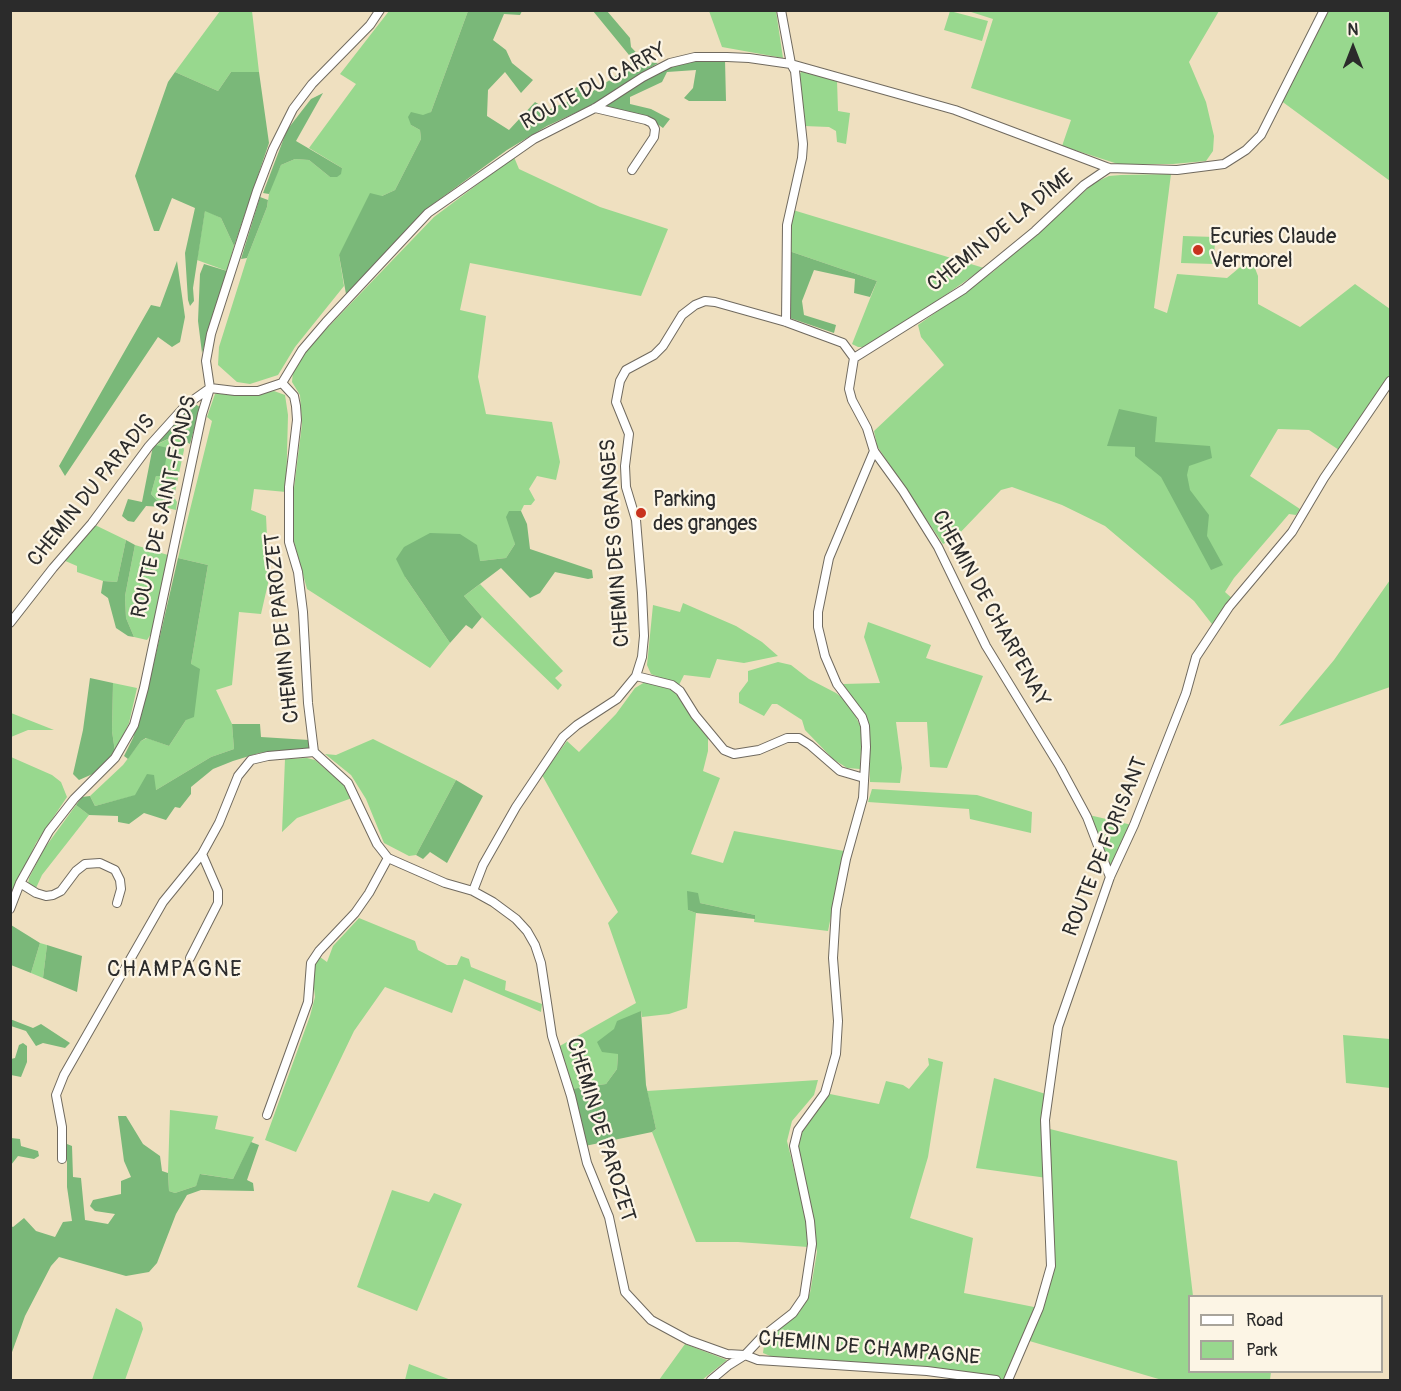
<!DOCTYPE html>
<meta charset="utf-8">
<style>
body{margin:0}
#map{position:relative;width:1401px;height:1391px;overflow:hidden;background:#efe0c0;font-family:Pangolin,sans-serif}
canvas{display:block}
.frame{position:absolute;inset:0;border:12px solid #2b2b2b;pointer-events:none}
.legend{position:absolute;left:1188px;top:1295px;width:195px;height:78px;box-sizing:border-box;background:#fcf5e5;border:2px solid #a8a49b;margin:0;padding:8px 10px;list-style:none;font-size:18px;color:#2b2b2b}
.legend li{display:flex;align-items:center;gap:12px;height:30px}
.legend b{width:30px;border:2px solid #a8a49b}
.north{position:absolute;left:1323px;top:18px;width:60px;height:60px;-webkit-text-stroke:4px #fcf5e5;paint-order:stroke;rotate:0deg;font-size:16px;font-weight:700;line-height:24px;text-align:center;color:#2b2b2b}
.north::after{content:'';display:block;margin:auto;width:21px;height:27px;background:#2b2b2b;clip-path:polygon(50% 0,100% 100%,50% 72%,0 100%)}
</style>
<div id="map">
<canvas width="1401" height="1391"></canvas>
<div class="frame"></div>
<ul class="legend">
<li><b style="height:8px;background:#fff"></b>Road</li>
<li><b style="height:16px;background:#98d88e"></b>Park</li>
</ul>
<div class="north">N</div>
</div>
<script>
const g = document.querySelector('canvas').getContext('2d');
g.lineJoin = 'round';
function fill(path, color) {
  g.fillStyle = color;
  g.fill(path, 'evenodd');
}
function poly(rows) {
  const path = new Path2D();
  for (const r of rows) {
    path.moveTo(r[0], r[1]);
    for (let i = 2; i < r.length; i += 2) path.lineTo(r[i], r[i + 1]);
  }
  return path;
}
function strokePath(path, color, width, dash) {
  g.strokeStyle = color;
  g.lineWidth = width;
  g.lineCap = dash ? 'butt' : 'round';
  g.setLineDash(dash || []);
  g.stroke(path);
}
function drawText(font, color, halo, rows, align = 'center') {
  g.font = font + ' Pangolin,sans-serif';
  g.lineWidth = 4.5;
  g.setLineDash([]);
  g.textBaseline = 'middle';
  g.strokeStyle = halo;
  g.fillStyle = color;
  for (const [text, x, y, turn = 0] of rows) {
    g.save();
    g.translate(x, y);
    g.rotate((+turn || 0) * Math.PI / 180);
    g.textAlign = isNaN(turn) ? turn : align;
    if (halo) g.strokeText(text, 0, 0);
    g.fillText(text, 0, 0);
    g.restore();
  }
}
fill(poly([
 [220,11,252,11,259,72,231,72,218,91,175,72],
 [389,11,468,11,431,112,411,125,420,130,421,139,395,190,382,196,339,255,344,286,295,347,278,375,250,384,237,382,218,365,219,347,247,258,267,207,270,188,281,165,295,159,309,160,330,177,342,168,309,148,356,84,340,74],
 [709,11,776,11,783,58,722,47],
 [950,11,988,21,982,41,944,30],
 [968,11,1219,11,1189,62,1206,102,1214,136,1213,151,1206,161,1173,164,1118,164,1062,146,1071,120,971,88,993,19],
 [1324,11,1390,11,1390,181,1280,100],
 [802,71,837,80,838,111,850,113,846,144,837,142,836,131,829,127,804,126,798,76],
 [514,157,519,169,600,207,668,229,641,296,470,263,460,310,486,316,478,377,486,414,552,422,560,462,556,480,537,476,529,489,535,500,531,505,524,505,521,511,510,511,515,544,506,558,480,561,405,577,450,643,430,668,307,589,294,542,294,488,302,424,300,395,292,382,293,371,309,347,434,217],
 [1171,174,1154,308,1167,313,1177,274,1227,278,1251,258,1258,276,1258,304,1300,327,1355,284,1390,309,1390,381,1342,452,1309,430,1278,429,1250,476,1300,509,1296,515,1289,514,1234,578,1225,592,1234,600,1215,628,1194,601,1105,526,1062,505,1012,487,1001,490,955,538,943,544,877,446,874,431,944,365,921,337,918,325,994,271,1094,183,1109,176,1121,175],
 [205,210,221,218,234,246,227,271,197,260],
 [793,210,984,268,917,315,866,347,858,347,852,344,877,281,789,251,790,223],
 [1183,236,1215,237,1214,264,1181,263],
 [274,391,285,395,288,415,286,492,254,489,251,510,266,516,269,579,261,614,239,612,232,685,216,690,232,724,234,749,211,757,156,790,95,806,90,796,123,765,141,741,147,738,169,746,186,720,191,664,208,565,178,558,212,421,207,417,215,394,220,392,249,396],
 [182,423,190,426,190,430,181,433,181,439,184,450,174,497,177,502,176,510,163,507,151,494,156,476,168,449,154,446,170,438,177,424],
 [95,525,126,540,117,582,103,581,77,572,77,566,63,560],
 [135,545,168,555,151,634,147,640,134,637,126,618,125,596],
 [1390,580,1390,687,1279,726,1334,660],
 [480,584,563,671,555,678,562,685,558,690,482,617,464,596],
 [683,603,736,626,762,642,778,656,744,663,717,659,710,678,684,675,679,685,651,674,647,665,653,605,680,612],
 [868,622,931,645,926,658,983,676,947,768,930,767,927,722,896,722,902,768,900,783,870,782,868,720,843,684,880,683,864,637],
 [778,662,791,665,809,679,836,693,850,704,862,730,860,769,847,768,833,759,805,730,802,720,777,704,772,704,764,716,739,703,739,693,748,681,748,671],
 [645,682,673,690,708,738,708,751,703,771,720,778,691,854,723,863,734,831,844,851,828,931,754,922,755,915,700,903,688,910,696,913,687,1008,669,1014,642,1017,641,1011,618,1054,617,1069,606,1084,571,1089,558,1047,636,1003,608,923,618,912,542,775,567,741,579,752,616,714,635,688],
 [113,683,137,688,129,723,115,752,112,731],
 [11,713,54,730,28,730,11,737],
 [373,739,456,780,416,855,409,856,384,843,366,799,351,775,325,754,336,755],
 [11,757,52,775,61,782,67,797,36,843,11,896],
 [307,758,315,760,343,784,352,798,297,818,282,832,285,759],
 [872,789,977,795,1032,812,1031,833,970,819,969,809,868,802],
 [76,805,89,815,42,875,36,888,28,884,29,878,44,849],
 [1089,815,1132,825,1115,864,1110,865],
 [359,918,415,941,418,950,447,965,457,965,461,956,469,959,471,967,506,981,505,990,542,1004,541,1012,464,979,452,1013,385,987,354,1031,296,1152,265,1140,310,1016,315,997,312,970,320,957,327,962,333,946],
 [40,943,47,945,43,978,31,973],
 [1343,1035,1390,1039,1390,1088,1346,1083],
 [928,1058,943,1062,928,1157,910,1218,973,1238,964,1293,1039,1308,1051,1266,1047,1178,976,1168,994,1078,1049,1095,1046,1128,1177,1161,1193,1296,1190,1296,1190,1372,1271,1372,1270,1380,1162,1380,1026,1340,1008,1380,785,1362,763,1353,765,1338,799,1313,810,1293,817,1252,812,1221,794,1146,798,1130,825,1093,879,1104,886,1081,903,1085,909,1089,929,1065],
 [818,1080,814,1095,792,1121,787,1141,809,1230,808,1247,738,1242,696,1242,652,1132,656,1129,647,1091],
 [170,1110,218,1116,215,1129,254,1137,233,1179,201,1174,196,1186,175,1193,169,1191,168,1173],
 [392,1190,429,1202,434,1193,462,1204,417,1311,357,1287],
 [116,1308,141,1322,143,1329,125,1380,92,1380],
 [685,1344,727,1360,702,1380,659,1380],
 [409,1364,451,1380,405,1380]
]), '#98d88e');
fill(poly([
 [468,11,522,11,520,15,504,14,493,40,506,50,512,63,533,80,521,93,505,72,488,90,487,116,509,130,535,102,548,110,573,99,572,91,578,86,587,95,631,66,629,55,593,11,607,11,630,38,631,47,645,62,658,63,590,106,547,126,507,150,429,207,346,294,339,255,370,193,382,196,395,190,421,139,420,130,411,125,408,117,411,112,423,115,431,112],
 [698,59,725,60,726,101,689,101,684,98,693,88,696,70,667,72,662,82,630,97,630,104,651,109,670,119,663,128,646,116,605,108,607,104,645,78,675,65],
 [175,72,218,91,231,72,259,72,269,143,234,246,221,218,205,211,193,288,194,301,190,306,188,300,185,253,195,208,172,198,159,231,154,231,135,176,168,82],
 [323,93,296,141,342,168,341,174,337,177,330,177,309,160,295,159,281,165,269,194,263,193,287,130,311,99],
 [260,197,268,200,267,207,247,258,241,259],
 [789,251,877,281,870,297,854,293,855,279,814,270,802,301,804,315,836,325,834,333,790,318],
 [177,261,185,317,180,342,172,347,158,337,65,476,59,466,151,305,160,307],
 [204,264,227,271,202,353,198,321,200,274],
 [195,404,200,407,190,444,181,439,181,433,190,429,190,426,182,423,177,425,170,438,155,445,168,448,163,476,156,476,151,494,163,507,146,506,134,522,128,521,122,516,128,499,142,502,153,446,190,405],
 [1119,409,1157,417,1155,442,1210,446,1212,458,1189,466,1187,475,1190,490,1209,515,1207,536,1223,565,1211,570,1161,477,1135,456,1135,447,1107,446],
 [509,511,521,511,527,524,530,549,592,570,593,578,588,579,555,572,540,593,530,598,501,568,464,596,482,617,472,629,466,625,450,643,405,577,396,559,404,547,430,533,460,534,477,545,480,561,506,558,515,544,506,517],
 [126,540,135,545,125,596,126,618,134,637,128,636,116,628,108,598,101,593,103,581,117,582],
 [178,558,208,565,191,664,200,669,194,717,186,720,169,746,146,738,141,741,128,759,124,756,133,738,146,697],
 [90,678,113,683,112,731,115,752,95,773,79,780,73,774,83,730],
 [232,724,260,724,261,737,309,740,309,748,259,753,233,761,213,769,191,787,191,794,180,808,175,807,166,820,144,813,129,824,118,822,118,816,89,815,76,805,82,797,90,796,95,806,135,795,147,774,154,775,156,790,211,757,234,749],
 [456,780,483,796,447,863,430,852,423,859,416,855],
 [687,891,698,893,700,903,755,915,755,919,696,913,688,910],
 [11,925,40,943,31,973,11,965],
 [47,945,82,956,77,992,43,978],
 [641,1011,646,1085,656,1129,652,1132,585,1146,571,1089,606,1084,617,1069,618,1054,602,1052,597,1042,614,1029,617,1021],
 [10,1019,33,1028,41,1024,70,1043,65,1048,43,1043,36,1046,26,1031,11,1026],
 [23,1043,27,1046,27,1062,21,1077,11,1075,11,1059,15,1058,19,1045],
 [118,1116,126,1116,143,1144,160,1156,162,1171,168,1173,169,1191,175,1193,196,1186,200,1174,233,1179,251,1142,259,1145,247,1180,253,1183,254,1191,201,1190,187,1195,176,1214,157,1263,149,1272,126,1276,59,1257,51,1266,25,1316,11,1355,11,1226,13,1227,24,1218,36,1231,55,1237,63,1222,72,1221,67,1187,67,1144,72,1146,73,1177,81,1178,85,1220,108,1224,115,1214,95,1211,90,1206,93,1200,121,1194,121,1181,131,1177,124,1161],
 [11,1138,20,1139,21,1146,38,1151,39,1156,34,1159,18,1156,11,1165]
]), '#7ab879');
const minor = poly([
 [781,10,791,64,795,71,803,144,802,158,787,225,786,322],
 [595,108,646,120,652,123,655,129,654,137,632,170],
 [854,358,849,389,852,400,867,428,874,451,903,491,938,547,986,646,1060,767,1087,817,1110,877],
 [854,358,964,289,1035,231,1084,185,1109,168],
 [282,383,294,396,296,406,297,420,289,487,289,542,298,572,303,612,308,703,314,752,348,783,377,844,388,858,445,883,473,891,493,902,516,919,527,931,535,945,541,963,552,1036,571,1096,587,1163,609,1217,625,1292,651,1320,688,1340,727,1354,745,1355,761,1338,793,1313,804,1297,812,1244,810,1221,794,1146,798,1130,825,1093,836,1054,838,1021,833,958,836,909,846,859,863,798,866,747,865,726,862,717,837,684,825,656,818,627,818,612,829,558,874,451],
 [10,623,53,568,92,523,149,446,186,405,210,388,235,391,258,391,282,383,302,350,326,322,428,213,534,139,595,108,643,77,670,63,695,57,727,57,749,58,791,64,955,110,1109,168,1177,170,1224,164,1246,150,1261,135,1324,10],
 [636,676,672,685,680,691,695,715,724,750,734,754,759,750,787,738,799,738,810,745,840,771,864,778],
 [20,883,36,893,46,896,53,895,61,891,76,871,85,864,100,863,115,870,120,880,121,889,117,903],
 [473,891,483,865,516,807,563,737,577,725,617,699,636,676,642,657,644,636,642,593,636,520,626,487,625,466,629,434,616,402,620,381,626,370,654,355,663,346,682,315,695,305,705,301,715,302,786,322,843,343,854,358],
 [10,909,20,883,49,831,74,799,115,758,134,725,144,688,202,414,210,388,206,361,211,334,257,191,273,149,293,109,312,84,370,25,380,10],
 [190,958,218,903,218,891,202,854],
 [267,1115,308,1002,311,963,319,951,355,913,369,893,388,858],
 [62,1159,62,1127,56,1095,64,1075,163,902,202,854,219,823,238,776,251,760,268,756,314,752],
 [711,1380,729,1365,745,1355,758,1360,927,1371,996,1380],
 [1008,1380,1039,1308,1051,1266,1045,1120,1058,1027,1110,877,1134,825,1186,693,1196,657,1229,607,1292,532,1324,478,1390,381]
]);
strokePath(minor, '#706a5f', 10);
strokePath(minor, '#fff', 8);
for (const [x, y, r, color] of [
 [1198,250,6,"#c8321e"],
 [641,513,6,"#c8321e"]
]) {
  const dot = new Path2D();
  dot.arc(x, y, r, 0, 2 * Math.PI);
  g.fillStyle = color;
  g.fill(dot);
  strokePath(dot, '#fcf5e5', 2);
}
drawText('21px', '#2b2b2b', '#fcf5e5', [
 ["ROUTE DU CARRY",594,87,-28],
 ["CHEMIN DE LA DÎME",1001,231,-39],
 ["CHEMIN DU PARADIS",92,491,-51],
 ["ROUTE DE SAINT-FONDS",165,507,-77],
 ["CHEMIN DES GRANGES",616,543,-94],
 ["CHEMIN DE CHARPENAY",990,609,61],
 ["CHEMIN DE PAROZET",283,628,-96],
 ["ROUTE DE FORISANT",1106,847,-68],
 ["CHEMIN DE PAROZET",600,1130,73],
 ["CHEMIN DE CHAMPAGNE",869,1349,5]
]);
drawText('21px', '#2b2b2b', '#fcf5e5', [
 ["Ecuries Claude",1210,238],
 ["Vermorel",1210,262],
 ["Parking",653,501],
 ["des granges",653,525]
], 'left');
g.letterSpacing = '1.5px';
drawText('22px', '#2b2b2b', '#fcf5e5', [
 ["CHAMPAGNE",175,970]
]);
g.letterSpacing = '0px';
</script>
